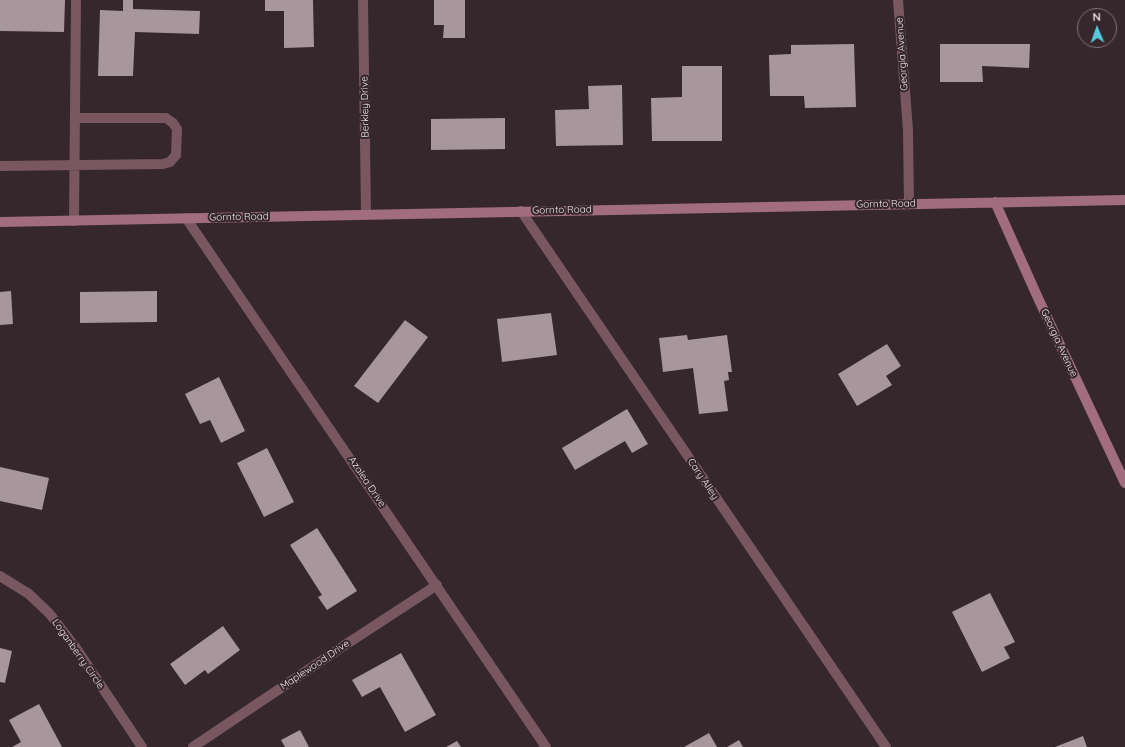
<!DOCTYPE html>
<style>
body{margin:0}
#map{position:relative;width:1125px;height:747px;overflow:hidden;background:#35272b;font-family:Quicksand,sans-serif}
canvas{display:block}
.north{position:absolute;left:1077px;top:8px;width:40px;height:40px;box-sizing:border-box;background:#35272b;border:1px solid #7f7377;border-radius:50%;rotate:358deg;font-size:11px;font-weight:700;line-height:16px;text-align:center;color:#efe5e8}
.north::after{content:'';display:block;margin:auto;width:14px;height:18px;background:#53cbdc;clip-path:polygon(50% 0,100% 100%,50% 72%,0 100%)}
</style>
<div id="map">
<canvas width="1125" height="747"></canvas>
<div class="north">N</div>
</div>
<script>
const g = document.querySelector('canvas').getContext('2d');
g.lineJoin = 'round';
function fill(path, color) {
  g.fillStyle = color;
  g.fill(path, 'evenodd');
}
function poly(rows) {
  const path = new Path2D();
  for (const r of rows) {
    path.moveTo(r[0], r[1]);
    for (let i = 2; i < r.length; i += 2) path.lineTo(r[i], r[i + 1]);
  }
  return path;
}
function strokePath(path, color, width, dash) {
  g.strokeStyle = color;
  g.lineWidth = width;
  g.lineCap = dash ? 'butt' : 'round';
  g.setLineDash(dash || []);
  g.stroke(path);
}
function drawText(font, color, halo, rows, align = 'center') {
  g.font = font + ' Quicksand,sans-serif';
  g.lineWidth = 4;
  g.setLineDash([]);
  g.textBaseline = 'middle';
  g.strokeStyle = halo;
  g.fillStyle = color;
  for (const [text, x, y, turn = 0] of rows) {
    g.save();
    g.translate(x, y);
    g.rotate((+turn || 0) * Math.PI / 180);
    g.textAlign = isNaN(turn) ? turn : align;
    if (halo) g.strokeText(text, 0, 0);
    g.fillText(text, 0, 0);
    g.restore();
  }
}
fill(poly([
 [0,0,65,0,64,32,0,31],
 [123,0,133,0,133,9,200,11,199,34,135,32,133,76,98,76,100,10,123,11],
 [265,0,313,0,314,47,284,48,284,11,265,11],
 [434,0,465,0,465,38,443,38,444,25,434,25],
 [854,44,856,107,805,108,804,96,770,96,769,55,791,54,791,45],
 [940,44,1030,44,1029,68,982,66,983,82,940,82],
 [682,66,722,66,722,141,652,141,651,98,682,97],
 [622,85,623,145,556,146,555,110,589,109,588,86],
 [505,118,505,149,431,150,431,119],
 [11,291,13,324,0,325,0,292],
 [157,291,157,322,80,323,80,292],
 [551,313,557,355,502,362,497,319],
 [405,320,428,337,378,403,354,386],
 [687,335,688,340,727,335,732,372,728,372,729,380,724,381,728,411,699,414,693,368,663,372,659,338],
 [887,344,901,366,886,376,892,385,857,406,838,374],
 [219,377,245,431,221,443,210,420,200,424,185,394],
 [627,409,648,444,632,453,625,441,575,470,562,448],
 [267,448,294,502,264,517,237,463],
 [0,467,49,478,42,510,0,501],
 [317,528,357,591,327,610,318,597,322,595,290,545],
 [990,593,1015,642,1004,647,1010,658,982,672,952,612],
 [223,626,240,650,208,674,205,670,185,685,170,664],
 [0,648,12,651,5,683,0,682],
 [401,653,436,715,405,732,380,687,362,697,352,680],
 [39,704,62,747,12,747,21,742,9,720],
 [300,730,309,747,285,747,281,740],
 [709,733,717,747,684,747],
 [1083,736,1087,747,1055,747],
 [739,740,743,747,727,747],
 [457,741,461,747,446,747]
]), '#a7969b');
strokePath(poly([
 [0,166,163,164,170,162,176,155,177,129,173,123,166,118,75,118],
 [521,211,886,747],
 [74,221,76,0]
]), '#785761', 10);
strokePath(poly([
 [363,0,366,214],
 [898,0,908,130,909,204],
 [186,218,546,747],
 [0,576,29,594,49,613,76,648,142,747],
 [193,747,345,645,437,585]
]), '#785761', 10);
strokePath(poly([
 [995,202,1038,298,1125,483],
 [0,222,1125,200]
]), '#a26e7f', 10);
drawText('10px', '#efe5e8', '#35272b', [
 ["Georgia Avenue",902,54,-94],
 ["Berkley Drive",365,107,-91],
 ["Gornto Road",886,204,-1],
 ["Gornto Road",562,210,-1],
 ["Gornto Road",239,217,-1],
 ["Georgia Avenue",1059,343,65],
 ["Cary Alley",703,479,56],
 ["Azalea Drive",367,482,56],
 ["Loganberry Circle",78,654,55],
 ["Maplewood Drive",315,665,-34]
]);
</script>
